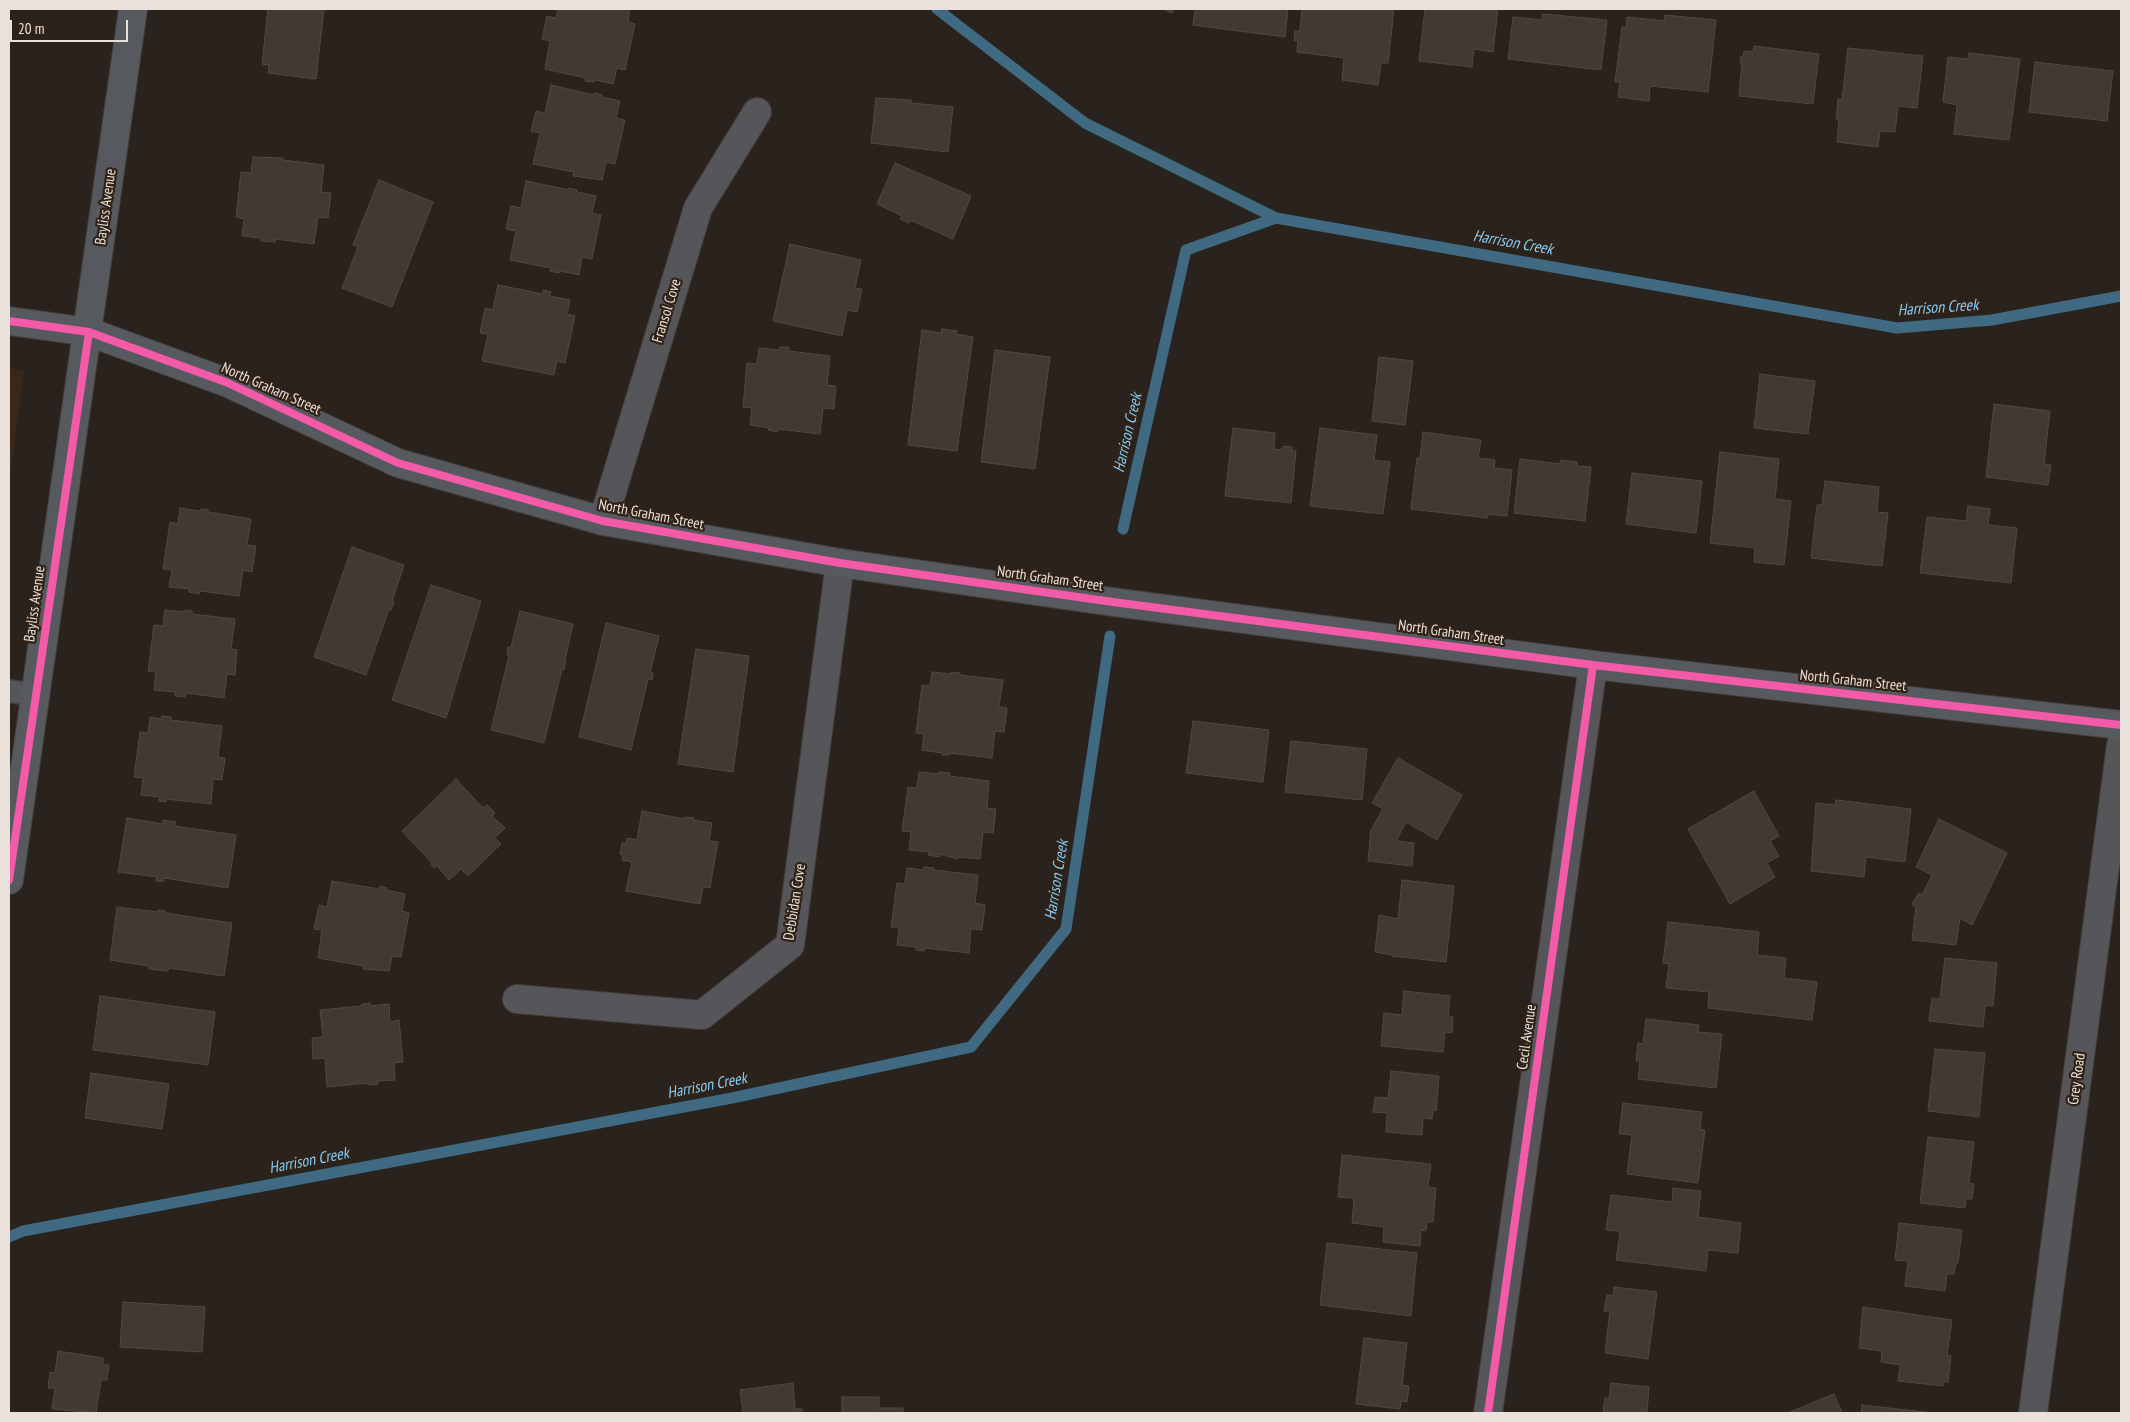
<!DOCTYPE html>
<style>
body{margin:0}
#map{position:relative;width:2130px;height:1422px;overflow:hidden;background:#2a231d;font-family:"PT Sans Narrow",sans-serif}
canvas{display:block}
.frame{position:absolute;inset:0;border:10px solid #eae1da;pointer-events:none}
.scale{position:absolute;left:10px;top:20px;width:118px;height:22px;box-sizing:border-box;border:2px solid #eae1da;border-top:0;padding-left:6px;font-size:15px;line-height:18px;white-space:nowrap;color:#eae1da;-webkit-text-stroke:4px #302217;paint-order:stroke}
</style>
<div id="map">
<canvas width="2130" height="1422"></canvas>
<div class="frame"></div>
<div class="scale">20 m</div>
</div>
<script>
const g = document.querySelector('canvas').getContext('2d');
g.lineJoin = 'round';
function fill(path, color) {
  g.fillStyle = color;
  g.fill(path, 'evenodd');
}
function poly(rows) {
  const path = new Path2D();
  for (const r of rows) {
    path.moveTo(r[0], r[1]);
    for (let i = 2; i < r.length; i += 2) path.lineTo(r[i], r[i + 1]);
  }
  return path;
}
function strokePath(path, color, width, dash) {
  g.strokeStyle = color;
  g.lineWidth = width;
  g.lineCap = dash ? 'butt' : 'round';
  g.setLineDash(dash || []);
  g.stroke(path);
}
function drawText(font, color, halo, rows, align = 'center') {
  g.font = font + ' "PT Sans Narrow",sans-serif';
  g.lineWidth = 4.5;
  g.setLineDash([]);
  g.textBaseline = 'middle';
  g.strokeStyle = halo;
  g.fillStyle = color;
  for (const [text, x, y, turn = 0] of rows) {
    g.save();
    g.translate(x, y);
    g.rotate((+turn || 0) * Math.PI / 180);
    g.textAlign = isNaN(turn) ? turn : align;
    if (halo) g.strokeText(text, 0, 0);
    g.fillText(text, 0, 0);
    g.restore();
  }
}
fill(poly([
 [9,368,24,371,9,485]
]), '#39281a');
strokePath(poly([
 [937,9,1085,123,1276,218],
 [1123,529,1186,250,1276,218,1897,328,1992,320,2121,296],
 [9,1237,23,1231,732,1098,971,1047,1066,929,1110,636]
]), '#3f6a82', 11);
const building = poly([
 [268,9,324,9,316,79,268,73,269,65,262,64,268,9],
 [558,9,630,9,628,22,635,24,625,70,617,68,613,84,595,80,594,82,585,81,586,78,545,69,550,41,542,39,547,16,556,18,558,9],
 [1163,9,1175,9,1172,13,1163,9],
 [1195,9,1288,9,1285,37,1193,25,1195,9],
 [1302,9,1394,9,1388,63,1381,63,1378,85,1342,80,1344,58,1297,52,1298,41,1294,40,1295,31,1300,31,1302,9],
 [1425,9,1498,9,1493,52,1474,49,1472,67,1419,61,1425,9],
 [1543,14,1607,20,1601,70,1508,59,1513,17,1542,20,1543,14],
 [1665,15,1716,20,1708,92,1650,86,1649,101,1618,97,1620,82,1615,82,1622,27,1626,27,1627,17,1664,21,1665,15],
 [1754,46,1819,54,1813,104,1739,96,1742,63,1740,63,1741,56,1743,57,1744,51,1753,52,1754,46],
 [1848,48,1923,56,1917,108,1898,106,1895,132,1880,131,1878,147,1837,142,1839,119,1836,119,1838,99,1842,100,1848,48],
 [1969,53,2020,59,2009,140,1954,134,1957,105,1943,102,1948,57,1968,59,1969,53],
 [2035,62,2113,71,2107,121,2029,112,2035,62],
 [551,85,594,95,594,93,602,95,601,97,620,101,616,118,625,120,615,164,606,162,602,180,573,176,574,172,533,164,540,133,531,131,536,111,545,113,551,85],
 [876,98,911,100,911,103,953,107,948,152,871,143,876,98],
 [253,157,283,158,283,160,324,165,321,192,331,193,328,218,318,217,314,244,275,239,275,242,261,241,261,238,242,236,244,219,236,217,241,172,251,173,253,157],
 [895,163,971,196,953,239,910,220,909,223,900,219,902,216,877,204,895,163],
 [379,180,433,202,392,307,342,288,358,247,353,245,379,180],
 [526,181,569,190,569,188,577,190,577,192,596,196,592,213,601,215,592,259,582,257,579,275,560,271,559,273,550,271,551,268,510,260,516,231,506,229,511,206,521,208,526,181],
 [790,244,861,260,855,288,862,289,857,312,847,310,842,336,773,321,790,244],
 [498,285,543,294,543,290,551,292,550,296,570,300,567,314,575,316,565,363,557,361,554,375,482,361,488,334,480,333,485,308,493,310,498,285],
 [942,329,957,331,956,334,973,337,957,451,908,445,922,330,941,333,942,329],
 [780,347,789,347,789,351,830,356,827,385,836,386,834,409,823,408,820,434,778,429,777,432,768,430,769,428,750,425,752,408,743,407,747,363,757,364,759,348,780,350,780,347],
 [995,350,1050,357,1035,469,981,462,995,350],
 [1379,357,1413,361,1405,425,1372,421,1379,357],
 [1760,374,1815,381,1808,434,1754,428,1760,374],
 [1994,404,2050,411,2044,464,2051,465,2048,485,1986,477,1994,404],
 [1233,428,1275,433,1274,449,1282,450,1283,446,1292,447,1292,451,1296,451,1291,503,1225,496,1233,428],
 [1320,428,1377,435,1374,460,1390,462,1383,514,1310,506,1320,428],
 [1423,432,1481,440,1478,458,1495,460,1494,468,1512,470,1507,516,1488,514,1487,518,1411,509,1417,458,1420,458,1423,432],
 [1720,452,1779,459,1775,499,1791,501,1784,565,1754,562,1755,548,1710,543,1720,452],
 [1520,459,1560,464,1561,460,1577,462,1577,466,1591,467,1585,521,1514,513,1520,459],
 [1632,473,1702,481,1696,533,1626,524,1632,473],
 [1825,481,1879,487,1877,512,1888,513,1882,566,1811,558,1817,505,1822,505,1825,481],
 [1968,506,1990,509,1988,525,2017,528,2011,583,1920,573,1927,517,1966,521,1968,506],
 [180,508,200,511,201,509,208,510,208,512,251,519,247,545,256,546,252,572,243,570,239,596,200,591,199,594,189,592,189,589,169,587,172,570,163,569,170,522,178,524,180,508],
 [352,547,404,565,392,601,394,602,391,610,389,609,366,675,314,657,352,547],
 [431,585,481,601,446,718,392,700,431,585],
 [165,610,184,612,185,610,192,611,192,614,235,619,231,649,237,650,235,675,227,674,224,698,186,693,185,697,175,696,175,692,154,690,156,672,148,671,154,625,163,626,165,610],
 [520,611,573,624,565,660,566,660,564,670,562,669,544,743,491,730,509,656,507,655,508,647,511,647,520,611],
 [606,623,659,636,650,673,653,673,652,680,648,679,631,750,579,737,606,623],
 [696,649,749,656,733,772,678,764,696,649],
 [932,672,951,674,951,672,960,673,960,675,1003,680,999,707,1007,708,1004,732,995,731,992,758,949,753,949,755,942,755,942,753,922,750,924,734,916,733,922,685,930,686,932,672],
 [162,716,171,717,171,720,222,726,218,757,225,758,222,780,213,779,211,804,166,799,166,802,159,801,160,797,141,795,143,778,134,777,140,732,148,733,150,717,162,719,162,716],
 [1193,721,1269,730,1263,782,1186,773,1193,721],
 [1291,741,1367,749,1362,800,1285,792,1291,741],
 [1398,758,1462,795,1437,840,1406,822,1396,841,1414,843,1412,866,1368,861,1371,830,1383,809,1372,803,1398,758],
 [919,772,938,774,939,772,950,773,949,776,989,781,987,808,996,809,993,833,983,832,980,859,958,857,958,859,940,854,940,857,928,855,929,852,909,850,911,832,902,831,908,787,917,788,919,772],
 [456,779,483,808,487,805,495,813,492,816,505,828,495,838,501,844,468,876,461,869,449,880,437,866,434,868,431,864,432,863,402,831,456,779],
 [1754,791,1779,836,1770,841,1779,856,1767,863,1775,877,1730,904,1688,829,1754,791],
 [1836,800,1911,809,1905,862,1866,857,1864,877,1811,871,1816,803,1835,805,1836,800],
 [642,811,685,819,685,817,694,818,693,820,712,823,709,841,718,842,710,888,703,887,700,904,626,891,632,862,622,860,623,855,620,854,622,843,626,843,627,838,637,840,642,811],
 [127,818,163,824,163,820,176,822,175,826,236,835,228,888,164,878,164,881,156,881,157,877,118,872,127,818],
 [1939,819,2007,853,1972,925,1960,918,1956,945,1912,940,1916,907,1912,904,1919,893,1922,895,1932,875,1916,867,1939,819],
 [924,867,934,868,933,870,978,875,975,903,985,905,982,930,971,929,969,953,924,948,924,951,916,950,916,947,897,945,899,927,891,927,897,883,905,884,907,868,924,870,924,867],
 [1402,880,1454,886,1446,962,1392,956,1392,955,1375,952,1379,915,1398,919,1402,880],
 [332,881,379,889,380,886,387,888,386,890,405,894,402,911,409,913,401,957,392,956,389,971,363,969,364,966,318,958,322,930,314,929,319,905,327,907,332,881],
 [117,907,158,912,158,910,165,911,165,913,232,923,224,976,169,968,168,971,149,969,149,966,110,960,117,907],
 [1668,922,1759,932,1757,955,1786,958,1784,978,1817,982,1812,1020,1708,1008,1709,992,1666,988,1669,964,1663,963,1668,922],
 [1945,958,1997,963,1993,1006,1985,1006,1983,1027,1929,1021,1932,998,1940,999,1945,958],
 [1404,991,1450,996,1448,1017,1453,1017,1452,1033,1445,1032,1443,1052,1381,1046,1384,1013,1402,1015,1404,991],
 [100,996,215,1012,208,1065,93,1050,100,996],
 [370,1003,370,1006,389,1004,390,1022,399,1020,403,1062,394,1063,395,1080,377,1081,378,1084,368,1085,368,1083,327,1087,325,1058,313,1059,312,1038,323,1037,320,1010,361,1006,362,1004,370,1003],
 [1646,1019,1699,1025,1698,1032,1722,1034,1716,1088,1638,1079,1640,1061,1636,1061,1638,1043,1643,1044,1646,1019],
 [1935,1049,1985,1053,1979,1117,1928,1111,1935,1049],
 [1391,1071,1439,1076,1436,1111,1433,1110,1432,1119,1423,1118,1422,1135,1386,1132,1387,1113,1373,1112,1375,1097,1388,1098,1391,1071],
 [91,1073,169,1084,162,1129,85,1118,91,1073],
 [1623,1103,1702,1112,1700,1129,1705,1130,1698,1183,1627,1174,1632,1135,1619,1134,1623,1103],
 [1928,1137,1974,1142,1969,1183,1974,1184,1972,1199,1966,1199,1965,1208,1920,1203,1928,1137],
 [1342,1155,1431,1164,1428,1187,1436,1188,1433,1222,1427,1222,1426,1231,1421,1230,1420,1246,1383,1242,1384,1227,1352,1223,1354,1198,1338,1197,1342,1155],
 [1673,1188,1701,1191,1698,1217,1741,1223,1738,1253,1708,1250,1706,1271,1616,1260,1620,1233,1618,1231,1606,1230,1611,1195,1672,1202,1673,1188],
 [1899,1223,1962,1230,1958,1263,1956,1263,1954,1274,1947,1274,1945,1291,1905,1286,1908,1261,1895,1260,1899,1223],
 [1327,1243,1417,1253,1411,1316,1320,1305,1327,1243],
 [1614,1287,1657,1292,1648,1359,1605,1353,1610,1311,1604,1311,1607,1295,1613,1296,1614,1287],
 [123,1302,205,1307,202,1352,120,1347,123,1302],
 [1863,1307,1952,1320,1947,1355,1951,1356,1948,1382,1943,1382,1943,1386,1898,1381,1900,1365,1881,1362,1882,1351,1859,1348,1863,1307],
 [1364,1338,1407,1343,1402,1385,1409,1386,1407,1402,1401,1401,1400,1409,1356,1404,1364,1338],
 [58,1351,103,1358,103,1365,109,1365,107,1380,101,1380,96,1413,52,1409,55,1388,48,1388,50,1372,55,1373,58,1351],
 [793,1383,795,1409,802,1409,803,1413,743,1413,740,1390,793,1383],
 [1611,1383,1649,1387,1647,1413,1603,1413,1605,1398,1609,1399,1611,1383],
 [1834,1394,1842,1413,1788,1413,1834,1394],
 [842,1397,879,1397,879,1408,903,1408,903,1413,842,1413,842,1397],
 [1862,1405,1934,1413,1861,1413,1862,1405]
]);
fill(building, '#423930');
strokePath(building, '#504944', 1);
const lane = poly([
 [9,691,35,695]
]);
const street = poly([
 [603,521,698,208,757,112],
 [517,999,702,1015,790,945,840,563],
 [1488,1413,1593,665],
 [2033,1413,2121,745]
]);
const secondary = poly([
 [9,321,89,332,228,383,398,463,603,521,840,563,1113,602,1593,665,2121,725],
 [9,880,133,9]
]);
strokePath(lane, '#443e38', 25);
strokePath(street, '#443e38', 30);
strokePath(secondary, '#443e38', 30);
strokePath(lane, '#56565a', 22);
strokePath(street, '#56565a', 28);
strokePath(secondary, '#56595e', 28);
strokePath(poly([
 [9,321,89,332,228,383,398,463,603,521,840,563,1113,602,1593,665,2121,725],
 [9,880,89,332],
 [1488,1413,1593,665]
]), '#f35aa7', 8);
drawText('15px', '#eae1da', '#302217', [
 ["Bayliss Avenue",106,207,-82],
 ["Fransol Cove",667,311,-73],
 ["North Graham Street",271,389,24],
 ["North Graham Street",651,515,11],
 ["North Graham Street",1050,579,8],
 ["Bayliss Avenue",35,604,-82],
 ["North Graham Street",1451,633,8],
 ["North Graham Street",1853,681,6],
 ["Debbidan Cove",795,902,-81],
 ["Cecil Avenue",1527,1037,-82],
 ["Grey Road",2077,1079,-82]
]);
drawText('italic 16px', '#81cef9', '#302217', [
 ["Harrison Creek",1513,243,10],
 ["Harrison Creek",1938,308,-4],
 ["Harrison Creek",1128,433,-77],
 ["Harrison Creek",1057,880,-81],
 ["Harrison Creek",707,1086,-11],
 ["Harrison Creek",309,1161,-11]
]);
</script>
